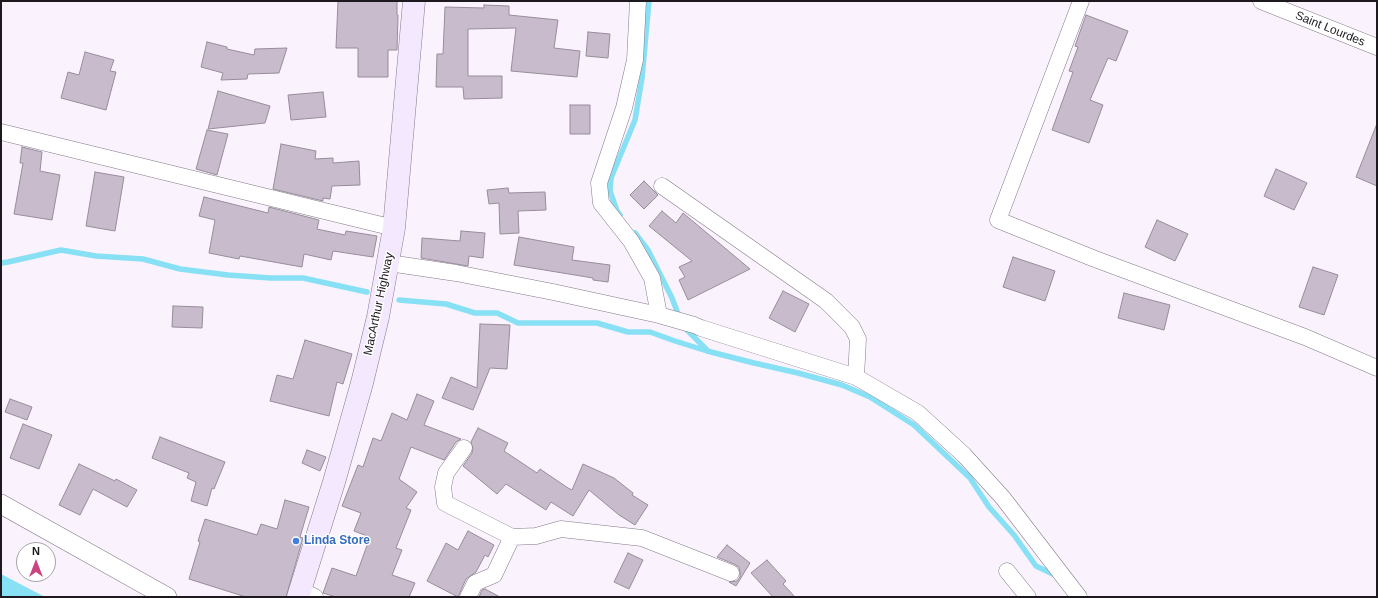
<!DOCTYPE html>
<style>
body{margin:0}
#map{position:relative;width:1378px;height:598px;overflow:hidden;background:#faf3fd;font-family:Helvetica,sans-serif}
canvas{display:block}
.frame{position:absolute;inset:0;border:2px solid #1d191f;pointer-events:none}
.north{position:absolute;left:16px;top:542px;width:40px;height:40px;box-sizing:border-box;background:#fff;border:1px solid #a5a3a5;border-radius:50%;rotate:0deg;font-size:11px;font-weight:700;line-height:16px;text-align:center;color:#1d191f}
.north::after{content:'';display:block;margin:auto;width:14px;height:18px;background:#cc447f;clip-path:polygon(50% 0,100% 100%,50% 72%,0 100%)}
</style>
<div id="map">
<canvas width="1378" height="598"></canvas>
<div class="frame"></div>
<div class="north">N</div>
</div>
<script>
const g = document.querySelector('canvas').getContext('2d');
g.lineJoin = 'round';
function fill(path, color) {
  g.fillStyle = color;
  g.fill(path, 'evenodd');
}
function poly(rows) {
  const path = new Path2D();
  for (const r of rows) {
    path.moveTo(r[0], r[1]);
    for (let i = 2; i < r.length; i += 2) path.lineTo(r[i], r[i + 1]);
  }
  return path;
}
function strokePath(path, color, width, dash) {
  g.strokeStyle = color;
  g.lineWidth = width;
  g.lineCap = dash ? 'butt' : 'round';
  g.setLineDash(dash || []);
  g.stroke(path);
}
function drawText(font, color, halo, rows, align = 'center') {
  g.font = font + ' Helvetica,sans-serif';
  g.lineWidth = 3;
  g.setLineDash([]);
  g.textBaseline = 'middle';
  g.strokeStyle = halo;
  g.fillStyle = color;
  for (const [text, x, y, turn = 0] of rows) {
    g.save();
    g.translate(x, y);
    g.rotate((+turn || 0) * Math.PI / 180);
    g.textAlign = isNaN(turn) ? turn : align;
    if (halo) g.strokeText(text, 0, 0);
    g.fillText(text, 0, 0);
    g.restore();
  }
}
fill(poly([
 [1,574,45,597,1,597]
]), '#88e0f4');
strokePath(poly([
 [620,215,617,211,610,191,611,178,635,120,642,78,649,1],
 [635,233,648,250,672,298,680,319],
 [1,263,8,262,61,250,96,256,143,259,180,269,228,275,271,278,303,278,367,292],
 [399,300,446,304,475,313,497,313,518,323,597,323,628,332,650,332,675,341,707,351,754,363,798,373,842,385,870,397,914,425,970,478,989,507,1014,535,1036,566,1057,576],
 [683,326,707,350]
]), '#88e0f4', 5.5);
const building = poly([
 [338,1,397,1,397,15,398,15,397,50,388,50,388,77,358,77,358,48,336,48,338,1],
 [484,5,509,6,509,15,558,20,554,48,580,51,577,77,511,71,516,28,468,29,468,76,502,76,502,98,464,99,463,87,436,87,437,54,443,54,445,7,484,8,484,5],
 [1086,15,1128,31,1116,61,1108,58,1090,100,1103,105,1089,143,1052,130,1073,72,1069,71,1078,47,1075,46,1086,15],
 [588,32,610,34,608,58,586,56,588,32],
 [207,42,227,47,227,49,254,55,255,49,287,48,279,73,248,74,247,79,221,80,223,73,201,67,207,42],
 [85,52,114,60,110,71,116,72,106,110,61,98,68,72,79,75,85,52],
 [218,91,270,106,265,123,208,129,218,91],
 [323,92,326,117,291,120,288,95,323,92],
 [570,105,590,105,590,134,570,134,570,105],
 [1376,126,1377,126,1377,186,1356,177,1376,126],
 [207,130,228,134,217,175,196,169,207,130],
 [281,144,316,151,315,159,333,158,333,163,359,161,360,185,332,186,330,199,323,198,323,201,273,189,281,144],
 [22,147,42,152,40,171,60,175,52,220,14,214,23,163,20,163,22,147],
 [1276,169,1307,183,1294,210,1264,196,1276,169],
 [95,172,124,177,115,231,86,226,95,172],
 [644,181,658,195,644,209,630,195,644,181],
 [508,188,509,193,545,192,546,210,518,211,519,233,500,234,499,203,489,204,487,190,508,188],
 [204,197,268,213,269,207,319,220,317,229,345,235,346,231,377,236,373,257,333,251,331,260,304,254,302,267,240,256,239,259,209,253,215,220,199,216,204,197],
 [662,211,676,223,683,213,750,269,688,300,679,280,685,277,679,267,692,261,649,226,662,211],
 [1157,220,1188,234,1175,261,1145,247,1157,220],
 [461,231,485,233,483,258,469,256,468,266,421,258,422,238,460,241,461,231],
 [519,237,574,247,572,260,610,265,608,282,593,280,593,278,514,265,519,237],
 [1013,257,1055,271,1045,301,1003,287,1013,257],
 [1313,267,1338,275,1324,315,1299,307,1313,267],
 [783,291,809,304,795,332,769,318,783,291],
 [1124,293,1170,305,1164,330,1118,318,1124,293],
 [173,306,203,307,202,328,172,327,173,306],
 [480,324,510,325,507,369,490,368,473,410,442,398,451,377,477,388,480,324],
 [305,340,352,354,343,384,337,382,329,416,270,401,277,375,293,379,305,340],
 [417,394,434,401,424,425,461,439,456,442,444,460,411,447,399,479,417,492,406,508,411,510,396,548,402,550,392,575,415,583,409,597,336,597,323,593,332,568,356,576,370,537,354,531,361,513,342,506,358,465,363,467,373,438,381,441,392,413,407,420,417,394],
 [10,399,32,407,27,420,5,412,10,399],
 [23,424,52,435,39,469,10,458,23,424],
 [478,428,508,443,504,451,537,473,540,469,568,488,572,490,583,464,614,478,633,493,632,495,648,505,635,525,619,515,589,490,573,516,551,502,546,510,506,484,497,494,463,466,472,453,473,449,471,442,478,428],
 [160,437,225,462,214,489,212,488,207,506,191,501,196,482,187,478,189,473,152,458,160,437],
 [307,450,326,457,320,471,302,463,307,450],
 [79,464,115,481,116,479,137,490,127,507,93,489,80,515,59,505,79,464],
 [285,500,309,507,300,537,303,538,286,597,246,597,189,579,200,542,198,541,205,519,257,535,261,524,277,529,285,500],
 [468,531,494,545,488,557,485,555,476,572,466,579,458,597,427,581,446,543,458,550,468,531],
 [727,545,750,563,736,586,729,582,737,581,740,577,740,572,739,567,734,564,717,557,727,545],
 [628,553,643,560,629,589,614,582,628,553],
 [767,560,786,581,783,584,795,597,773,597,751,573,767,560],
 [485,589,500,597,479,597,482,590,485,589]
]);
fill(building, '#c8bccc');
strokePath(building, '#978c9b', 1);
const minor = poly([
 [638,1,635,60,624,108,599,183,601,203,631,241,652,278,659,315],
 [1081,1,998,220,1095,259,1305,337,1377,368],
 [1261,1,1377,47],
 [1,132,394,228],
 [389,263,456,273,553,292,659,315,694,325,701,328,856,377,858,339,852,327,826,301,662,186],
 [856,377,918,413,964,455,1003,498,1079,597],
 [464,448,446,473,443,487,445,503,512,537],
 [1007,571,1028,597],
 [300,590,315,597],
 [468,597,475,583,494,575,512,537,536,536,561,529,642,538,731,573]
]);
const tertiary = poly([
 [1,504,167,597]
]);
const secondary = poly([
 [298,597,334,482,362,383,378,317,394,228,414,1]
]);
strokePath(minor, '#847988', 17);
strokePath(tertiary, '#847988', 20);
strokePath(secondary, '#847988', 23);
strokePath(minor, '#fff', 16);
strokePath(tertiary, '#fff', 19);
strokePath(secondary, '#f4e8fe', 22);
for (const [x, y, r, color] of [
 [296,541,4,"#3f7fe0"]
]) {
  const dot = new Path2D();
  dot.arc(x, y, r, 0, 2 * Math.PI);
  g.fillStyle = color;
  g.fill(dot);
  strokePath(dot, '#fff', 1.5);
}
drawText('12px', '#1d191f', '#fff', [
 ["Saint Lourdes",1330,29,22],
 ["MacArthur Highway",379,304,-78]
]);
drawText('bold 12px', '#366cbe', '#fff', [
 ["Linda Store",304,541]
], 'left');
</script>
